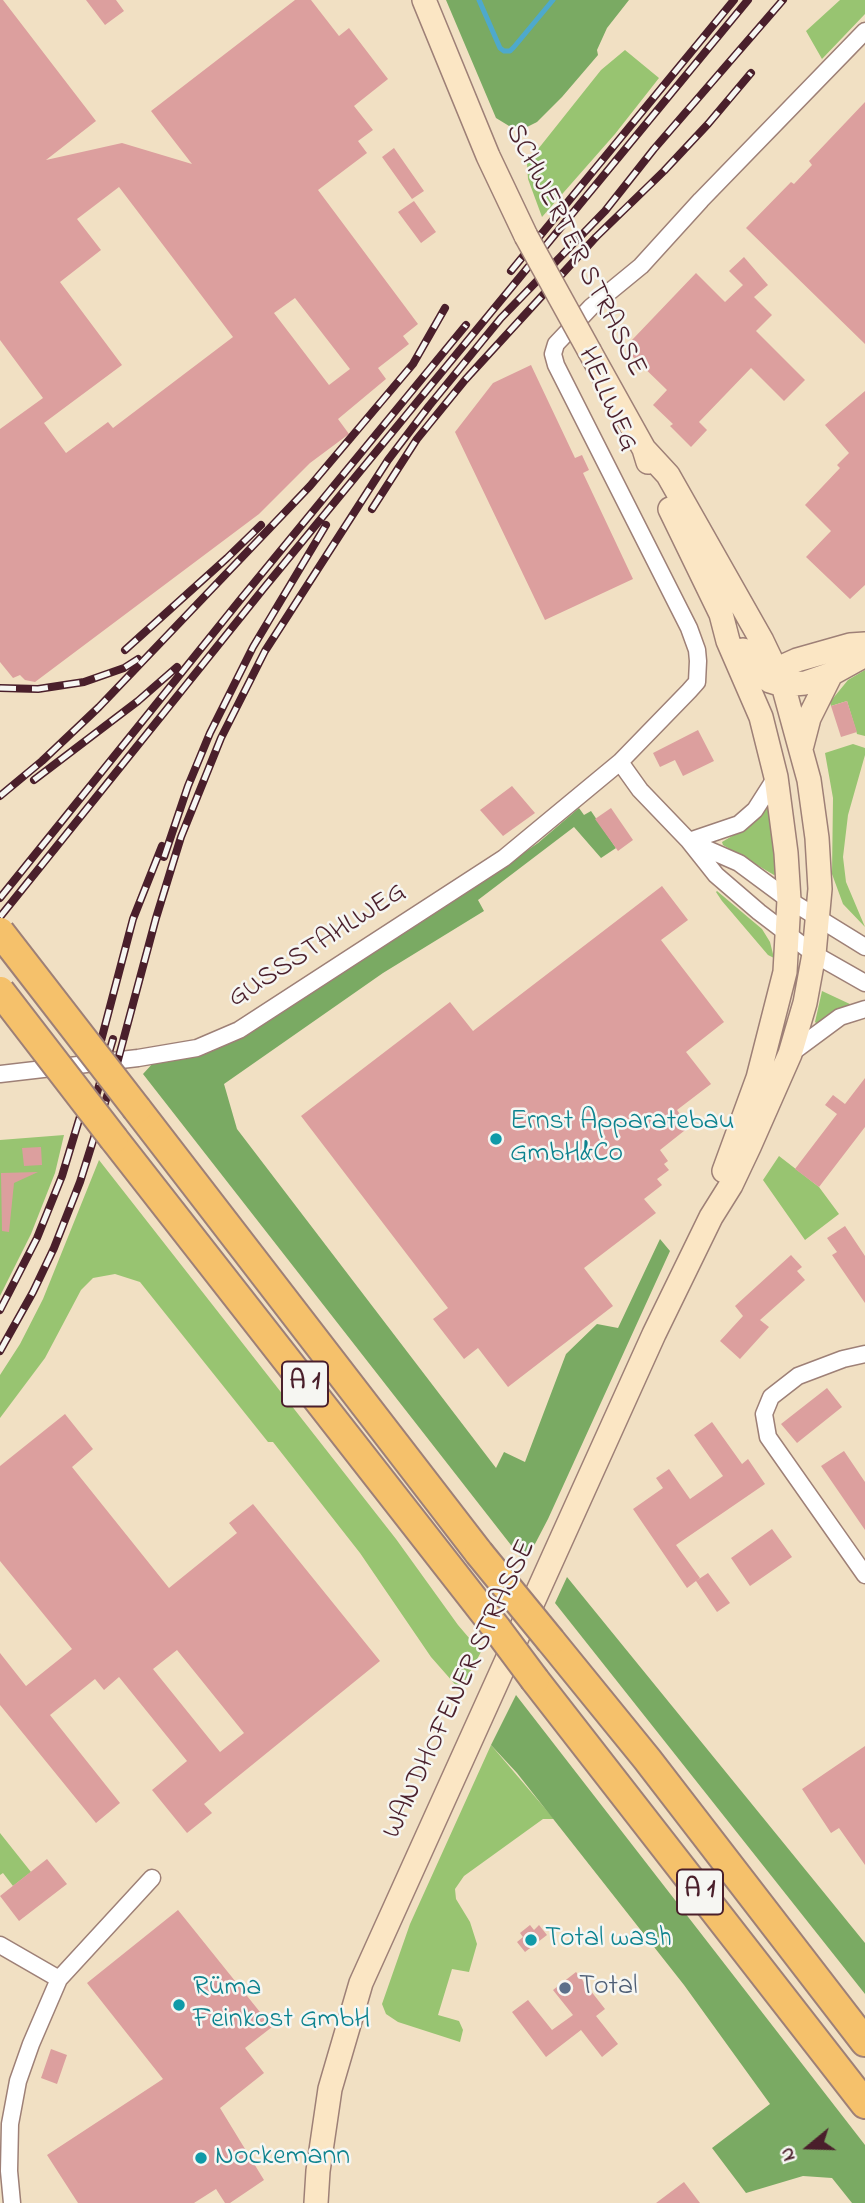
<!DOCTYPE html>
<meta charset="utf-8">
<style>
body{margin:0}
#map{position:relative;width:865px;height:2203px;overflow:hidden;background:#f1e0c3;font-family:"Indie Flower",sans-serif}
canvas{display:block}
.north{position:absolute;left:774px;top:2112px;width:70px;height:70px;-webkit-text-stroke:5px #f6f6f2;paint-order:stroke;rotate:251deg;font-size:19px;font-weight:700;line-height:28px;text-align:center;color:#4a1f2b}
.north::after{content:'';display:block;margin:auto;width:24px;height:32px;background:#4a1f2b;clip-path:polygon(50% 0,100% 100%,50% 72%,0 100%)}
</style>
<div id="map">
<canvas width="865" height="2203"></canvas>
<div class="north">N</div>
</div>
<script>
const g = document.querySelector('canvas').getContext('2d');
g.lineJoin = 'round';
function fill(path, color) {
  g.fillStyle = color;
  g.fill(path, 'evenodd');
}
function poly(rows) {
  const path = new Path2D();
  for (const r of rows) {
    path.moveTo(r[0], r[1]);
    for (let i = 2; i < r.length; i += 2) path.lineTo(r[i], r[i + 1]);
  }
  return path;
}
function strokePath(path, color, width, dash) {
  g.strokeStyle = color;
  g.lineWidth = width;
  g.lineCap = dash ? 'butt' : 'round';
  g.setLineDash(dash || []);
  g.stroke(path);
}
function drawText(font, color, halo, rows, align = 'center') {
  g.font = font + ' "Indie Flower",sans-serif';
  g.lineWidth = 5;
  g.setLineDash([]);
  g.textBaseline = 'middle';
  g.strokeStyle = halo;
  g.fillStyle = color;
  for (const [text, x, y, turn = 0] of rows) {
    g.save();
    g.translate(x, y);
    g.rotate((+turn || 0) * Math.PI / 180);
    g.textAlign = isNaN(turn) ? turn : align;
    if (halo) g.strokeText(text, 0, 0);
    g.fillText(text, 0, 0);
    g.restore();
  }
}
fill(poly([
 [840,0,865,0,865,14,822,59,806,31],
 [625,50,659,78,615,134,542,217,528,179,527,163,601,70],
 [865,670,865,736,857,734,847,701,831,706,830,702,848,680],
 [853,744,865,748,865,755,848,815,843,857,846,882,865,927,843,904,832,874,833,798,825,753],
 [765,808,770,808,777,874,774,875,723,845,722,842,749,826],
 [717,891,762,929,770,942,774,958,768,955,722,901,716,892],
 [822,991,852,1005,818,1025,815,1022],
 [64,1135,55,1173,31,1234,0,1296,0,1140],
 [779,1156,819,1187,839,1214,805,1240,763,1180],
 [99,1160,396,1539,458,1625,481,1652,460,1690,431,1657,360,1553,273,1442,268,1442,140,1282,115,1274,93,1278,81,1290,45,1358,0,1418,0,1375,20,1344,43,1299],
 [491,1745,554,1819,543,1819,464,1876,455,1889,456,1899,470,1922,477,1944,469,1972,452,1969,438,2015,459,2021,463,2030,460,2042,398,2022,386,2014,382,2004,410,1924],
 [0,1833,31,1872,13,1886,3,1873,0,1875]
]), '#98c471');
fill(poly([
 [446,0,629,0,607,28,597,50,598,55,562,97,537,122,525,128,514,129,496,118],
 [579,808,584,815,591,811,616,848,601,858,574,827,478,900,484,911,383,973,224,1084,237,1129,496,1468,504,1452,525,1462,566,1354,597,1324,618,1328,660,1239,670,1251,548,1519,525,1563,143,1074,154,1062,211,1051,251,1030,483,881,538,843],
 [567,1577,865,1943,865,1994,555,1603],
 [516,1695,865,2145,865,2203,852,2203,832,2178,803,2176,746,2193,712,2148,770,2104,684,1985,517,1773,491,1745]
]), '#7aaa63');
strokePath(poly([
 [479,0,500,48,504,51,510,51,514,47,553,0]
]), '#4ea9cc', 5);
fill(poly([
 [0,0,3,0,96,121,46,160,122,143,192,164,151,111,295,0,311,0,339,36,349,28,388,79,354,106,373,130,358,141,367,153,318,190,418,324,403,336,409,344,378,368,386,379,338,419,349,434,310,463,259,514,35,682,25,680,20,675,13,678,0,662,0,429,43,398,0,340],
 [119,187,233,337,113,428,108,422,66,453,44,423,122,365,60,282,101,250,77,219],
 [295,298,350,369,329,385,274,313],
 [86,0,116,0,124,11,105,25],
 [865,102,865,344,746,228,791,182,794,184,812,165,809,161],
 [394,148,424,191,412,199,382,157],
 [414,201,436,232,421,243,398,212],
 [744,257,768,285,754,297,772,315,756,331,805,380,784,401,751,368,699,422,707,430,691,447,670,426,673,424,653,405,667,390,632,356,640,348,632,340,696,273,725,302,743,285,729,271],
 [531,365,575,458,582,455,589,470,583,473,633,579,545,620,455,432,493,383],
 [865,391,865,585,850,599,806,557,831,531,805,505,840,468,837,465,849,453,825,425],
 [847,701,857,732,841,737,831,706],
 [698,730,714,761,683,776,675,760,660,767,653,753],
 [512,786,535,813,503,836,480,810],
 [611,808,633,840,618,851,595,819],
 [662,886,688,920,661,940,724,1022,686,1052,711,1084,677,1110,689,1127,660,1150,668,1161,664,1164,669,1170,657,1179,662,1185,644,1199,656,1213,584,1268,613,1306,508,1387,478,1348,464,1359,433,1319,448,1308,301,1116,450,1002,473,1031],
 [865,1078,865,1127,819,1187,795,1169,837,1114,825,1105,833,1095,845,1104],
 [41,1147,42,1165,24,1166,22,1148],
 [38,1172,14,1183,9,1232,2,1231,1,1173],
 [845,1226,865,1256,865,1303,832,1255,837,1252,827,1238],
 [791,1255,802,1267,797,1271,805,1280,760,1320,769,1327,740,1359,720,1341,743,1316,735,1306],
 [827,1388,842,1407,797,1443,781,1424],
 [65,1414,93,1449,72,1467,169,1588,237,1533,229,1523,253,1504,380,1661,204,1804,212,1813,187,1833,152,1790,187,1761,119,1677,104,1690,95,1679,50,1715,120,1803,96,1823,0,1705,0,1653,26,1686,72,1649,0,1561,0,1466],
 [177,1650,244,1733,220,1752,153,1669],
 [712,1422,742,1464,748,1459,765,1484,676,1545,700,1578,696,1581,708,1573,730,1603,717,1612,696,1581,687,1588,633,1509,663,1488,656,1478,669,1469,690,1499,723,1476,694,1435],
 [844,1451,865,1482,865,1530,821,1466],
 [772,1529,792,1557,750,1586,731,1558],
 [865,1746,865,1865,839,1828,831,1833,802,1789],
 [47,1859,67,1884,19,1921,0,1896],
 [178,1910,272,2027,245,2048,264,2073,220,2108,264,2180,230,2203,225,2203,216,2189,194,2203,78,2203,47,2155,163,2079,87,1983],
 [530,1925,534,1930,539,1925,547,1935,525,1952,517,1942,523,1937,520,1933],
 [576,1972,605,2009,596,2016,618,2044,602,2057,581,2030,546,2057,512,2012,528,2000,552,2030,573,2015,553,1990],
 [51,2049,67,2055,57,2084,41,2078],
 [684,2182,700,2203,656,2203]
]), '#dc9f9e');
const street = poly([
 [620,762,640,790,689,841,716,875,759,912,814,954,865,983],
 [689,841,739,824,755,810,776,777],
 [691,842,739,863,789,900,865,947],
 [790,1054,840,1017,865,1009],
 [0,1074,138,1058,197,1048,239,1030,504,858,620,762,689,691,697,682,698,661,697,650,689,628,556,365,553,354,556,344,591,307,641,266,701,200,865,31],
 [865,1354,843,1359,798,1376,771,1397,764,1414,768,1437,865,1575],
 [0,1945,59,1979],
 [12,2203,9,2171,10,2124,18,2081,31,2044,59,1979,152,1878]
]);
const secondary = poly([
 [424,0,488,156,526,236],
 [590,352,644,449,648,462],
 [670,509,721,614,728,641,761,717,776,777,786,853,789,900,785,972,758,1078,724,1171],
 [743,650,760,674,770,681,783,685,805,683,831,674,865,655],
 [771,681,777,669,797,660,850,645,865,644],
 [802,745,809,718,831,674],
 [316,2203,318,2171,330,2089,361,1983,654,1334,711,1217,731,1185,749,1147,790,1054,805,1003,814,954,820,889,817,838,809,780,783,685,762,641,668,475,644,449]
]);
const highway = poly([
 [137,1109,479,1553],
 [114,1139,497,1629],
 [551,1641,647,1759,865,2042],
 [535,1680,865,2104]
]);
strokePath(street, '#9e8077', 19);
strokePath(secondary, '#9e8077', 26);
strokePath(highway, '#9e8077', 32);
strokePath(street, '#fff', 16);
strokePath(secondary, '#fbe6c4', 23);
strokePath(highway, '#f5c16b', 28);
const rail = poly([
 [511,271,734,0],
 [372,509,417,439,465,380,596,237,664,171,708,124,751,73],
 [125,650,227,558,261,525],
 [0,688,38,689,84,682,124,668,138,659],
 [34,780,138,701,177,667],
 [0,796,42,761,99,707,310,486,413,364,445,308],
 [164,857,188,786,210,733,253,647,326,525],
 [0,898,240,600,466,325],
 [0,917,264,588,748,0],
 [97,1056,133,919,162,846],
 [90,1116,113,1039],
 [0,1310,37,1238,62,1176,85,1100],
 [0,1351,33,1292,54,1248,80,1182,115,1071,156,918,181,837,221,738,265,651,388,460,429,406,501,318,605,211,654,149,783,0]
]);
strokePath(rail, '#4a1f2b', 8);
strokePath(rail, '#f6f6f2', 5, [16]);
const secondaryBridge = poly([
 [526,236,590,352]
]);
const highwayBridge = poly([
 [0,932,137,1109],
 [0,991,114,1139],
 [479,1553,551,1641],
 [497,1629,535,1680]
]);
strokePath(secondaryBridge, '#9e8077', 26, []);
strokePath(highwayBridge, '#9e8077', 32, []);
strokePath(secondaryBridge, '#fbe6c4', 23);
strokePath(highwayBridge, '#f5c16b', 28);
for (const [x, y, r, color] of [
 [496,1139,7,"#0f9aa8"],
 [531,1940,7,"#0f9aa8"],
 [565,1988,7,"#5c6f8a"],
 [179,2005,7,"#0f9aa8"],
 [201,2158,7,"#0f9aa8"]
]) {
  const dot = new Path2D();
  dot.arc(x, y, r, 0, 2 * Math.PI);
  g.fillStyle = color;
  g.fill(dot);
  strokePath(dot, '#f6f6f2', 2.5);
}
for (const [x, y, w] of [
 [305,1384,46],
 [700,1892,46]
]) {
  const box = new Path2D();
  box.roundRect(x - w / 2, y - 22.5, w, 45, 5);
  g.fillStyle = '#f6f6f2';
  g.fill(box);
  strokePath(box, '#4a1f2b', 2);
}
drawText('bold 26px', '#4a1f2b', null, [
 ["A 1",305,1384],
 ["A 1",700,1892]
]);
drawText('28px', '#4a1f2b', '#f6f6f2', [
 ["SCHWERTER STRASSE",574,251,63],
 ["HELLWEG",606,400,66],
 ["GUSSSTAHLWEG",318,947,-33],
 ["WANDHOFENER STRASSE",461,1690,-65]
]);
drawText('28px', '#0d838f', '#f6f6f2', [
 ["Ernst Apparatebau",510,1123],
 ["GmbH&Co",510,1155],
 ["Total wash",545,1940],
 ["Rüma",193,1989],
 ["Feinkost GmbH",193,2021],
 ["Nockemann",215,2158]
], 'left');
drawText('28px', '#4e5e75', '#f6f6f2', [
 ["Total",579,1988]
], 'left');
</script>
